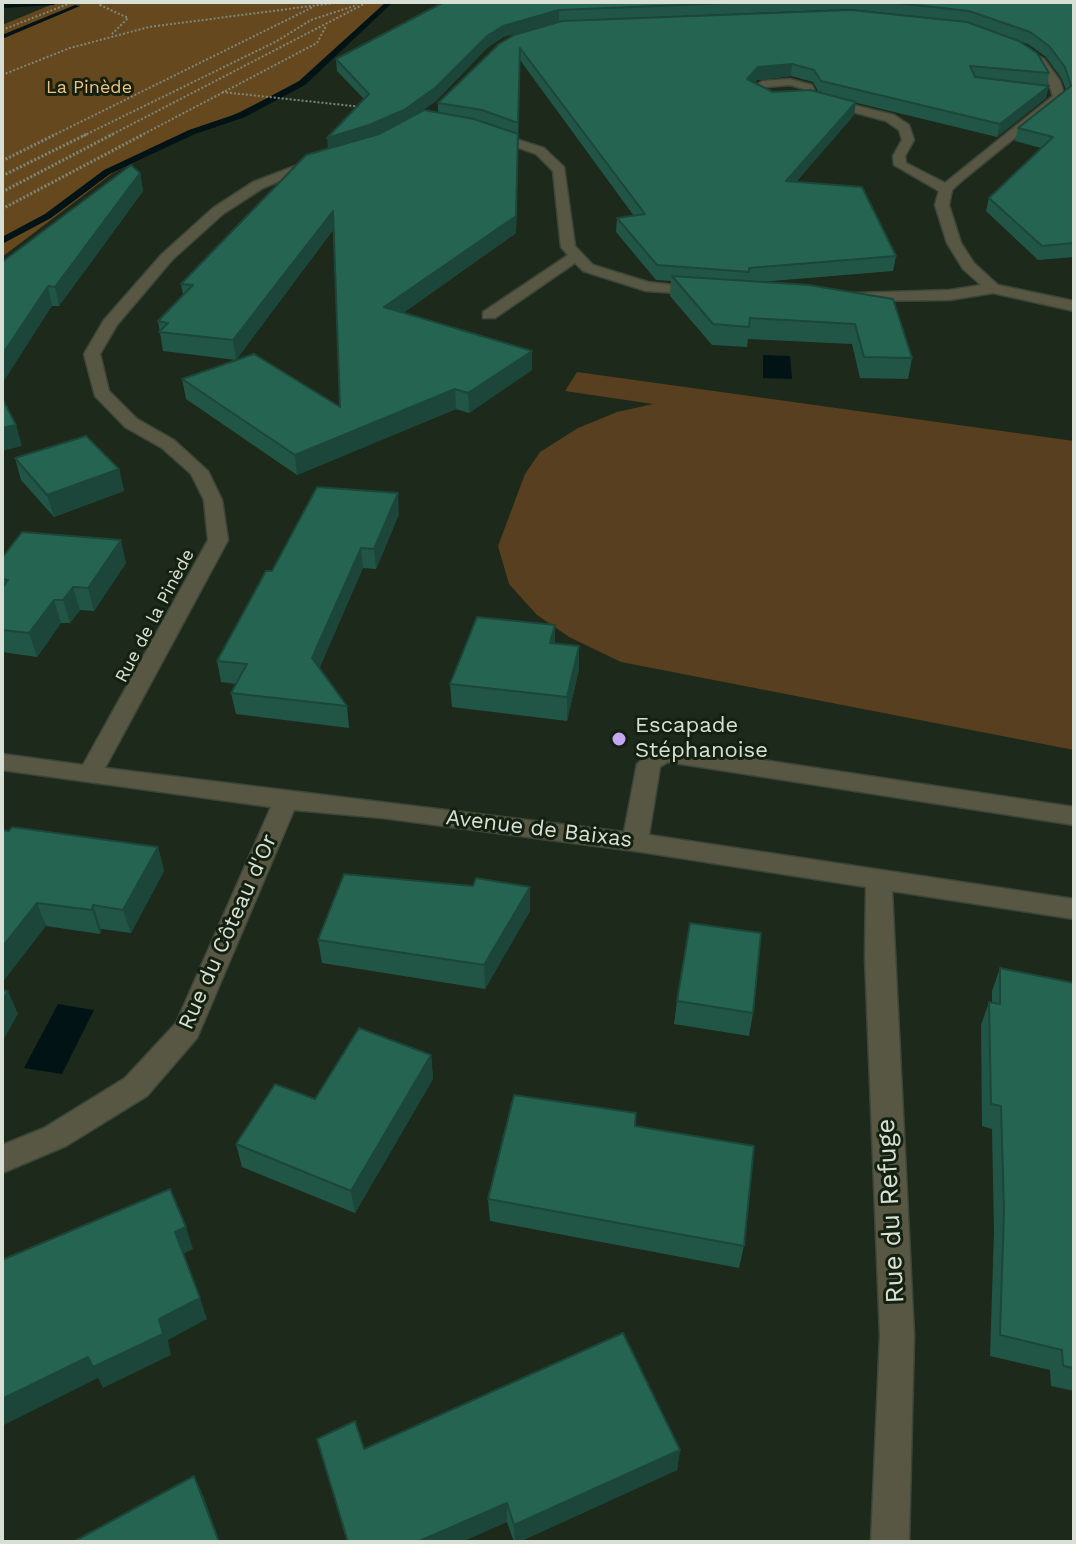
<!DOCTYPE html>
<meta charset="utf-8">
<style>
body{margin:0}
#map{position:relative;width:1076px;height:1544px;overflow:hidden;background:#1d291a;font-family:"Work Sans",sans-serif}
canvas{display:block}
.frame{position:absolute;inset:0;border:4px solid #d8e0d6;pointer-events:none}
</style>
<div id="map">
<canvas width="1076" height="1544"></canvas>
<div class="frame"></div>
</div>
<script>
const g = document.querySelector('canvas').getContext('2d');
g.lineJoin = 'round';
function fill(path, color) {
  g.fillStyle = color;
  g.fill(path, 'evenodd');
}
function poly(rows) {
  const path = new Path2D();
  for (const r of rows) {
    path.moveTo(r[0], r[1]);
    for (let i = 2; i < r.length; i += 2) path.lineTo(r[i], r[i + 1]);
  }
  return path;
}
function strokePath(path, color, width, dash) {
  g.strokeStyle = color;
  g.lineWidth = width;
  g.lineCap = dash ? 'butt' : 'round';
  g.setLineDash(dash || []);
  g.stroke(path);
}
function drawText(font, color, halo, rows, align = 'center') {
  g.font = font + ' "Work Sans",sans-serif';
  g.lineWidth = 6;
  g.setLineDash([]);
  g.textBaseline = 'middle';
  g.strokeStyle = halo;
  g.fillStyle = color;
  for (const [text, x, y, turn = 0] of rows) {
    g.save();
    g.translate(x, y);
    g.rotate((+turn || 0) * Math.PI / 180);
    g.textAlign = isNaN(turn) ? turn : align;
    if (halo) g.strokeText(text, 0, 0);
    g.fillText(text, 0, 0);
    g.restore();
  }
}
fill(poly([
 [577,372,1074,441,1074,750,621,662,569,637,537,615,509,584,498,546,525,474,540,452,578,428,617,412,653,404,565,391]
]), '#573f1f');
fill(poly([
 [58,2,392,2,308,79,113,173,2,257,2,25]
]), '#66481f');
fill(poly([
 [763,355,790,356,792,379,763,378],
 [58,1004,94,1010,62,1074,24,1068]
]), '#011315');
fill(poly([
 [57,2,54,5,2,8,2,4,57,2],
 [386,2,393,2,305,85,245,117,195,134,110,174,51,218,2,244,2,237,45,214,104,170,189,130,239,113,299,81,386,2],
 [75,5,80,6,2,39,2,35,75,5]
]), '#011315');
const minor = poly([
 [1028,50,1044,59,1060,81,1065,97,964,179,952,190,949,205,961,243,974,263,998,285,1074,301,1074,311,993,293,950,300,851,301,851,295,856,293,950,290,981,285,963,269,947,243,935,205,939,191,894,165,893,156,902,140,899,130,886,121,805,99,804,89,790,85,766,87,763,89,781,99,775,102,751,92,751,88,763,81,790,79,812,85,817,96,894,115,909,125,914,140,905,156,906,163,945,183,1053,96,1048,81,1036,63,1023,53,1028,50],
 [484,129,544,148,564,167,575,246,593,265,648,282,708,289,708,295,646,291,583,271,575,263,495,318,483,318,483,312,568,255,561,247,553,171,536,154,484,135,484,129],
 [319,157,329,160,263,188,223,214,172,260,117,325,100,354,109,391,137,419,174,440,208,471,222,500,228,540,105,768,624,832,637,764,655,747,663,745,1074,807,1074,825,668,762,660,767,649,835,1074,899,1074,919,892,891,914,1335,909,1542,871,1542,880,1335,865,957,866,887,635,851,382,818,294,810,197,1038,147,1096,66,1146,2,1173,2,1145,44,1128,125,1078,176,1023,271,807,2,770,2,754,83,765,208,540,204,500,191,474,162,448,125,427,95,396,84,354,104,320,162,254,213,208,253,182,319,157]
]);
strokePath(minor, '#3b4638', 3);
strokePath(poly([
 [103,2,100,5,128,18,112,34],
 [2,30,73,2],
 [2,75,70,48,149,27,342,2],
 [222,92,362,107],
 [52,136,313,7],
 [83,136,277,41,311,20,357,5],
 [109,136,366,3],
 [140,136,317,43,326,26]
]), '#7d877a', 2, [2, 2]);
strokePath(poly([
 [2,161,56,134],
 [2,176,87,134],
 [2,192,113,134],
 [2,209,144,134]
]), '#7d877a', 3, [2, 2]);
fill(minor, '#585743');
fill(poly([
 [444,2,1074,2,1074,257,1038,260,986,211,989,198,1041,148,1015,141,1018,128,1066,90,1062,79,1046,57,1028,44,967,22,850,9,559,21,503,37,487,48,436,101,417,114,438,113,438,103,562,21,1049,73,1046,98,997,137,849,101,854,115,796,182,896,256,893,271,760,282,809,285,912,358,908,379,860,378,852,344,748,339,747,347,712,345,670,296,671,281,656,280,616,232,617,218,634,216,520,60,516,233,403,313,532,351,532,370,469,413,456,409,297,475,186,399,182,379,340,407,333,230,236,360,163,351,158,321,183,295,181,284,328,149,364,99,337,71,336,59],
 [791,76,813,82,819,93,773,92,755,82,757,80],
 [140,173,143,191,59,306,52,306,2,262],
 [15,458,119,469,124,491,54,517,21,480],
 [399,514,376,569,363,568,319,668,347,706,349,728,236,714,231,693,236,684,221,682,217,661,272,571],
 [2,558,126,563,94,611,80,610,70,623,61,623,37,657,2,652],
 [555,643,579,669,567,721,452,707,450,684],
 [2,830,158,847,164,871,131,933,101,929,100,934,46,926],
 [473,886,530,911,485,989,322,963,318,940],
 [1000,968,1074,983,1074,1391,1051,1386,1050,1370,990,1356,994,1232,992,1129,982,1126,981,1025,989,1002,992,1003,992,991],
 [677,1001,753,1013,749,1036,674,1024],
 [431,1055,433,1079,355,1213,242,1167,236,1144,315,1099],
 [635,1126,744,1246,739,1268,490,1221,488,1199],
 [317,1439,364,1449,680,1450,677,1470,519,1542,514,1542,507,1522,461,1542,347,1542]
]), '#215647');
fill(poly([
 [559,10,559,21,503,37,487,48,436,101,405,122,370,138,328,151,327,138,503,26],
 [792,64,791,76,757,80,746,91,747,79,758,67],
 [1049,86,1046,98,997,137,1000,124],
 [856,102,854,115,784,195,786,181],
 [518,151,516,233,385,326,384,307],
 [140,173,143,191,59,306,55,287],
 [333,211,334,228,236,360,233,340],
 [48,286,52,306,2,384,2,355],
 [532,351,532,370,469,413,468,393],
 [455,389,456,409,297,475,295,455],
 [16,425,22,446,2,451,2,428],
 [119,469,124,491,54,517,47,495],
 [398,493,399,514,376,569,374,549],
 [121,540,126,563,94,611,88,588],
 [361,548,363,568,315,679,312,658],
 [73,587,80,610,70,623,63,600],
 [54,600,61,623,37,657,29,633],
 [555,625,555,648,550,643],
 [579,646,579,669,567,721,567,697],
 [158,847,164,871,131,933,123,910],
 [530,887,530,911,485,989,484,965],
 [37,903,46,926,2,983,2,947],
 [93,905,101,929,100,934,92,910],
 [8,991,18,1014,2,1042,2,1001],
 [431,1055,433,1079,355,1213,351,1191],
 [186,1227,193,1249,183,1254,175,1232],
 [200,1298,207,1319,168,1340,171,1355,103,1388,98,1378,2,1426,2,1399],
 [680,1450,677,1470,519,1542,515,1542,514,1525],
 [194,1476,203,1495,220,1542,219,1542],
 [507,1503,507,1522,461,1542,417,1542]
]), '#1b4639');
const building = poly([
 [444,2,756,2,559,10,503,26,487,36,435,88,404,110,369,125,327,138,369,94,336,59,444,2],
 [887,2,1074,2,1074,243,1042,246,989,198,1053,137,1018,128,1071,86,1065,67,1049,46,1030,32,969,11,887,2],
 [851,10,967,22,1019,41,1037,53,1049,73,970,66,975,77,1049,86,1000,124,821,81,814,70,792,64,758,67,747,79,773,92,810,90,856,102,786,181,862,187,896,256,749,268,749,272,657,265,617,218,645,214,520,48,518,123,482,110,438,103,499,44,514,35,562,21,851,10],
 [424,110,474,119,518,134,516,216,384,307,532,351,468,393,455,389,295,455,182,379,254,354,340,407,333,211,233,340,159,332,168,323,158,321,193,285,181,284,306,155,379,134,424,110],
 [131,165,140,173,55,287,48,286,2,355,2,262,131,165],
 [672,276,809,285,893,299,912,358,864,357,855,324,750,318,749,327,713,324,672,276],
 [2,398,16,425,2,428,2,398],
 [86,436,119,469,47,495,15,458,86,436],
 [317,487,398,493,374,549,361,548,312,658,347,706,231,693,247,664,217,661,266,571,272,571,317,487],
 [22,532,121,540,88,588,73,587,63,600,54,600,29,633,2,630,2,588,8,580,2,579,2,558,22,532],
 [477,617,555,625,550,643,579,646,567,697,450,684,477,617],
 [12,827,158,847,123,910,93,905,92,910,37,903,2,947,2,830,9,831,12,827],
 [344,874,473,886,476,878,530,887,484,965,318,940,344,874],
 [690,923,761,933,753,1013,677,1001,690,923],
 [1000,968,1074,983,1074,1368,1063,1366,1062,1350,1000,1335,1004,1210,1001,1106,991,1104,989,1002,1000,1004,1000,968],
 [2,990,8,991,2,1001,2,990],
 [359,1028,431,1055,351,1191,236,1144,275,1084,315,1099,359,1028],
 [514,1095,636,1113,635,1126,754,1146,744,1246,488,1199,514,1095],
 [170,1189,186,1227,175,1232,200,1298,159,1319,163,1334,93,1367,88,1357,2,1399,2,1260,170,1189],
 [623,1333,680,1450,514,1525,507,1503,417,1542,348,1542,317,1439,355,1421,364,1449,623,1333],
 [194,1476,219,1542,73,1542,194,1476]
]);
fill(building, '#266452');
strokePath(building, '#1b4639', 2);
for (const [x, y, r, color] of [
 [619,739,8,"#c5a7f1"]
]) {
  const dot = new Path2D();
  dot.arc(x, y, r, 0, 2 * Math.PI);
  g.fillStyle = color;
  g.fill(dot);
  strokePath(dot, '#142010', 3);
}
drawText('18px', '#f2c07f', '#142010', [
 ["La Pinède",89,88]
]);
drawText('18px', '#d8e0d6', '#142010', [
 ["Rue de la Pinède",155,616,-62]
]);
drawText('22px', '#d8e0d6', '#142010', [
 ["Escapade",635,726],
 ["Stéphanoise",635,751]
], 'left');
drawText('22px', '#d8e0d6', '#142010', [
 ["Avenue de Baixas",539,829,7],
 ["Rue du Côteau d'Or",228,932,-66]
]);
drawText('26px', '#d8e0d6', '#142010', [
 ["Rue du Refuge",891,1211,-93]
]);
</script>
